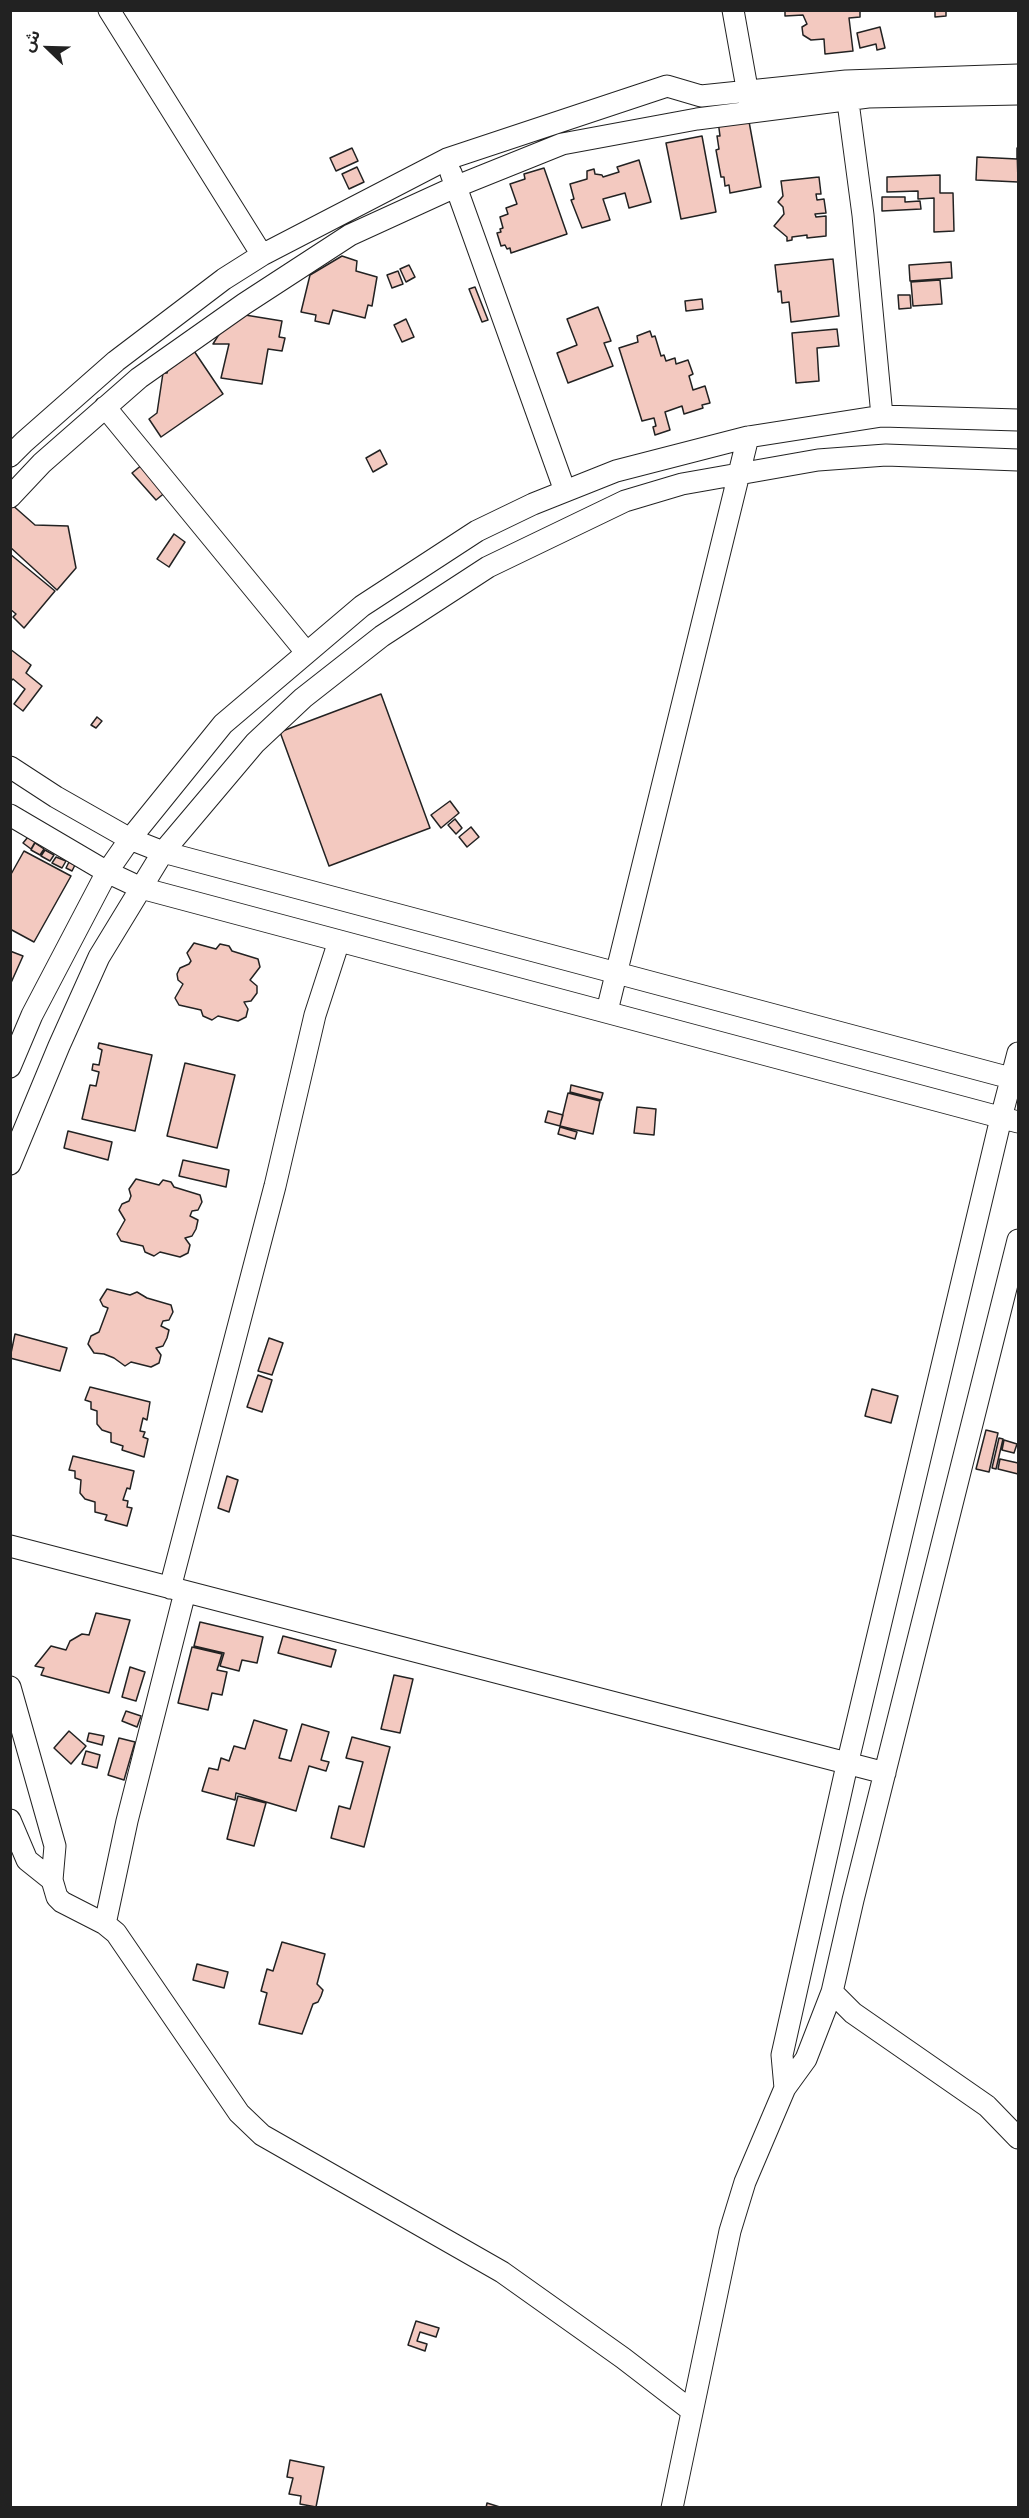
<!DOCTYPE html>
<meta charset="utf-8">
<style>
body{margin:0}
#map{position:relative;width:1029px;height:2518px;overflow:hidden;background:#fff;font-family:Jost,"Noto Sans Arabic",sans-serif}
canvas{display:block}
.frame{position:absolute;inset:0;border:12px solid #222;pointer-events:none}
.north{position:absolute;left:18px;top:18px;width:60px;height:60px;-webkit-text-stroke:4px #fff;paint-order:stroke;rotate:293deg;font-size:16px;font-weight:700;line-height:24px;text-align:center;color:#222}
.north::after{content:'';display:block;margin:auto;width:21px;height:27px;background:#222;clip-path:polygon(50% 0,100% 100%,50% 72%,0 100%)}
</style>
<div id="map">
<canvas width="1029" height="2518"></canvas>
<div class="frame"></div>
<div class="north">ش</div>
</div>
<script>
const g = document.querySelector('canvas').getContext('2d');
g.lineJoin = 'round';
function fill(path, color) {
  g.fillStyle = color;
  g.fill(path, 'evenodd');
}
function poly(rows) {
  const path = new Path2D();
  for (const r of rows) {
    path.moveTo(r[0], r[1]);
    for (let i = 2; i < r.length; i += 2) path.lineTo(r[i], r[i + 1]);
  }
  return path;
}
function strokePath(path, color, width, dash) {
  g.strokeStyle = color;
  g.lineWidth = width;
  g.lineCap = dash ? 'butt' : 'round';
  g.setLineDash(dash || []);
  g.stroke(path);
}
const building = poly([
 [785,10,860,10,860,17,849,18,853,51,825,54,824,39,811,40,803,35,802,27,807,24,803,15,785,16,785,10],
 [935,10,946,10,946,16,935,17,935,10],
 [880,27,885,48,877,50,876,44,860,48,857,33,880,27],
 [748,116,761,187,730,193,729,185,725,186,724,177,721,177,716,150,719,149,717,136,720,136,718,121,748,116],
 [702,136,716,212,681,219,666,143,702,136],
 [352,148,358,161,336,171,330,158,352,148],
 [1017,148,1018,182,976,180,977,157,1017,159,1017,148],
 [639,160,651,202,629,208,625,193,603,199,610,220,582,228,571,200,574,199,570,184,587,179,587,171,594,169,595,174,602,175,603,177,619,172,617,167,639,160],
 [357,167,364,182,349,189,342,174,357,167],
 [544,168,567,234,511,253,510,248,507,249,505,245,501,246,497,233,501,232,500,229,503,228,500,217,508,214,506,208,517,204,510,184,525,179,524,174,544,168],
 [940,175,940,193,953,193,954,231,934,232,934,198,918,199,918,191,887,192,887,177,940,175],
 [819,177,821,194,816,194,817,200,824,199,826,213,815,214,816,217,826,216,826,236,807,238,807,235,792,237,792,240,787,241,787,237,774,226,784,214,783,207,778,202,783,196,781,181,819,177],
 [882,197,905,197,905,202,920,201,921,209,882,211,882,197],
 [342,256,357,261,356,271,377,277,372,306,368,305,365,318,333,310,329,324,315,321,316,315,301,312,310,275,342,256],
 [833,259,839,316,791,322,789,302,782,303,781,291,778,292,775,265,833,259],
 [951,262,952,278,910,281,909,265,951,262],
 [409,265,415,277,406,282,400,269,409,265],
 [398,271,403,284,392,288,387,275,398,271],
 [940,280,942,304,913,306,911,282,940,280],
 [475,287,488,320,482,322,469,289,475,287],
 [898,295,910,295,911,308,899,309,898,295],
 [702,299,703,309,686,311,685,301,702,299],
 [598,307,611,341,604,343,613,366,568,383,557,353,577,345,567,319,598,307],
 [239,314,282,321,279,337,285,338,282,351,268,349,262,384,221,378,229,344,213,344,224,326,239,314],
 [406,319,414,337,402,342,394,325,406,319],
 [837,329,839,346,817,348,819,381,796,383,792,333,837,329],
 [650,331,652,337,655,336,661,356,664,355,666,361,675,358,676,364,688,360,693,374,689,376,693,390,705,386,710,403,702,405,703,408,684,414,682,406,665,412,670,430,655,435,653,427,656,426,654,418,642,421,619,348,638,342,637,336,650,331],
 [190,345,223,394,161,437,149,419,157,413,163,373,167,373,169,365,190,345],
 [380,450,387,464,373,472,366,458,380,450],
 [143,464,167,491,156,500,132,473,143,464],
 [10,503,35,525,68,526,76,568,57,590,10,547,10,503],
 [174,534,185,542,169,567,157,559,174,534],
 [10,554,55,591,24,628,13,617,16,614,10,609,10,554],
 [10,649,31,665,26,673,42,686,23,711,14,704,25,689,13,679,10,682,10,649],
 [381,694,430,828,329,866,280,732,381,694],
 [97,717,102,721,96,728,91,725,97,717],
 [450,801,459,813,441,828,431,815,450,801],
 [455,819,462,828,456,834,448,825,455,819],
 [471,827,479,837,467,847,459,837,471,827],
 [28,837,35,842,31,849,23,843,28,837],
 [35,843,44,849,40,855,31,850,35,843],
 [45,850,54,855,50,861,41,856,45,850],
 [24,851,71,876,34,942,10,929,10,876,24,851],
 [56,857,66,861,62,868,52,863,56,857],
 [69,862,75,865,72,871,66,868,69,862],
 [194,943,216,949,220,944,229,946,232,951,258,959,260,967,250,980,257,986,257,993,251,1001,244,1002,248,1009,246,1017,238,1021,218,1016,212,1020,203,1016,201,1010,179,1005,175,998,183,984,178,980,177,974,180,968,189,964,191,961,187,953,194,943],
 [10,951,23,956,10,985,10,951],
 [99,1043,152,1055,135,1131,82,1119,90,1085,96,1086,99,1072,92,1070,93,1064,99,1065,102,1050,98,1048,99,1043],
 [185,1063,235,1075,217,1148,167,1136,185,1063],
 [571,1085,603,1093,601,1100,570,1092,571,1085],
 [568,1093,600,1101,593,1134,560,1126,568,1093],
 [637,1107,656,1109,654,1135,634,1133,637,1107],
 [548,1111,563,1115,560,1126,545,1122,548,1111],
 [560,1127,577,1132,575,1139,558,1134,560,1127],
 [68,1131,112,1142,108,1160,64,1148,68,1131],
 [183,1160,229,1170,226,1187,179,1176,183,1160],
 [136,1179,159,1185,163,1180,171,1182,174,1187,200,1195,202,1202,198,1210,192,1211,190,1216,198,1220,196,1229,192,1236,185,1238,190,1245,188,1253,180,1257,160,1252,154,1256,145,1252,143,1246,121,1241,117,1234,125,1220,119,1210,122,1204,129,1201,131,1196,129,1189,136,1179],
 [107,1289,130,1295,137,1292,147,1298,171,1305,173,1312,169,1320,163,1321,161,1326,169,1330,167,1338,163,1346,156,1348,161,1355,159,1363,151,1367,131,1362,125,1366,114,1358,104,1354,94,1353,88,1344,91,1336,99,1332,108,1308,103,1306,100,1300,107,1289],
 [15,1334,67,1348,60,1371,10,1358,15,1334],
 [269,1338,283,1343,272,1375,258,1371,269,1338],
 [258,1375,272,1380,262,1412,247,1407,258,1375],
 [90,1387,150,1402,147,1420,143,1418,140,1431,145,1432,143,1437,148,1439,144,1457,122,1450,123,1446,111,1442,111,1433,102,1430,97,1424,97,1411,91,1409,91,1402,85,1400,90,1387],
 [872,1389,898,1396,891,1423,865,1416,872,1389],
 [986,1430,998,1433,989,1472,976,1469,986,1430],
 [999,1438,1003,1439,996,1469,992,1468,999,1438],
 [1004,1440,1017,1444,1014,1453,1002,1450,1004,1440],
 [73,1456,134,1471,130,1489,127,1488,123,1500,128,1501,127,1507,132,1508,127,1526,105,1520,107,1515,95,1512,95,1502,85,1499,80,1493,81,1480,75,1478,75,1471,69,1470,73,1456],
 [1000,1459,1018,1463,1018,1474,998,1469,1000,1459],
 [227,1476,238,1480,229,1512,218,1508,227,1476],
 [96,1613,130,1620,109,1693,41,1675,44,1668,35,1666,51,1646,66,1650,70,1641,82,1634,89,1635,96,1613],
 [200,1622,263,1637,257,1663,242,1660,239,1671,220,1666,224,1653,194,1646,200,1622],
 [283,1636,336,1650,331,1667,278,1653,283,1636],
 [192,1647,222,1654,217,1670,227,1672,222,1695,212,1693,208,1710,178,1703,192,1647],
 [130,1667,145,1672,136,1701,122,1697,130,1667],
 [394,1675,413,1679,400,1733,381,1729,394,1675],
 [126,1711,141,1716,137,1727,122,1721,126,1711],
 [254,1720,287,1730,279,1758,291,1761,302,1724,329,1732,321,1760,329,1762,326,1771,309,1766,296,1811,236,1793,235,1800,202,1791,209,1768,218,1770,221,1758,229,1761,234,1746,245,1749,254,1720],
 [69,1731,86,1746,71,1764,54,1748,69,1731],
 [89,1733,104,1736,102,1745,87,1741,89,1733],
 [352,1737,390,1747,364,1847,331,1838,339,1806,350,1809,363,1762,346,1758,352,1737],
 [119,1738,135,1742,124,1780,108,1775,119,1738],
 [86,1751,100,1755,97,1768,82,1764,86,1751],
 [238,1796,266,1803,254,1846,227,1839,238,1796],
 [282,1942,325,1954,317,1984,323,1990,321,1996,318,2002,313,2004,302,2034,259,2024,267,1993,261,1991,267,1969,273,1971,282,1942],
 [197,1964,228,1972,224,1988,193,1980,197,1964],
 [416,2321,439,2328,436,2337,420,2332,417,2341,427,2344,425,2351,408,2345,416,2321],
 [290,2460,324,2467,316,2507,300,2504,301,2496,289,2494,293,2478,287,2477,290,2460],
 [487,2503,503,2508,486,2508,487,2503]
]);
fill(building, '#f3c9c0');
strokePath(building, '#222', 1.5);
const minor = poly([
 [109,10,262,255],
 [733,10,750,105],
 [846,87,863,215,882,416],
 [451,173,565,491],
 [105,407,306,652],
 [10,456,24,442,116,361,224,279,262,255,447,159,667,86,701,96,846,81,1018,75],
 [10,497,42,463,139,378,244,304,350,235,455,187,562,144,697,119,868,97,1018,94],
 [10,767,56,797,130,839,163,852,1018,1080],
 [10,815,107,872,141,888,1018,1122],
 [607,1011,748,437],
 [10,1067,32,1015,107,872,130,839,223,724,362,606,477,531,533,504,616,471,748,437,882,416,1018,420],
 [10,1164,59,1046,99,957,163,852,255,743,303,698,382,636,488,567,625,501,682,484,818,460,886,455,1018,460],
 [10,1546,885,1773],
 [170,1588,275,1186,315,1015,339,941],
 [10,1687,55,1846,52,1880,57,1897,62,1902,105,1924,116,1933,239,2113,262,2135,502,2272,623,2358,692,2411],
 [10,1820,27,1860,52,1880],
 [105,1924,127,1821,185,1592],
 [832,1992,853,2013,987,2106,1018,2138],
 [785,2088,782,2055,847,1765,1001,1118,1018,1053],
 [672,2508,730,2231,745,2182,785,2088,806,2059,832,1992,853,1900,1018,1240]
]);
strokePath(minor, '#222', 23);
strokePath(minor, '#fff', 21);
</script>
